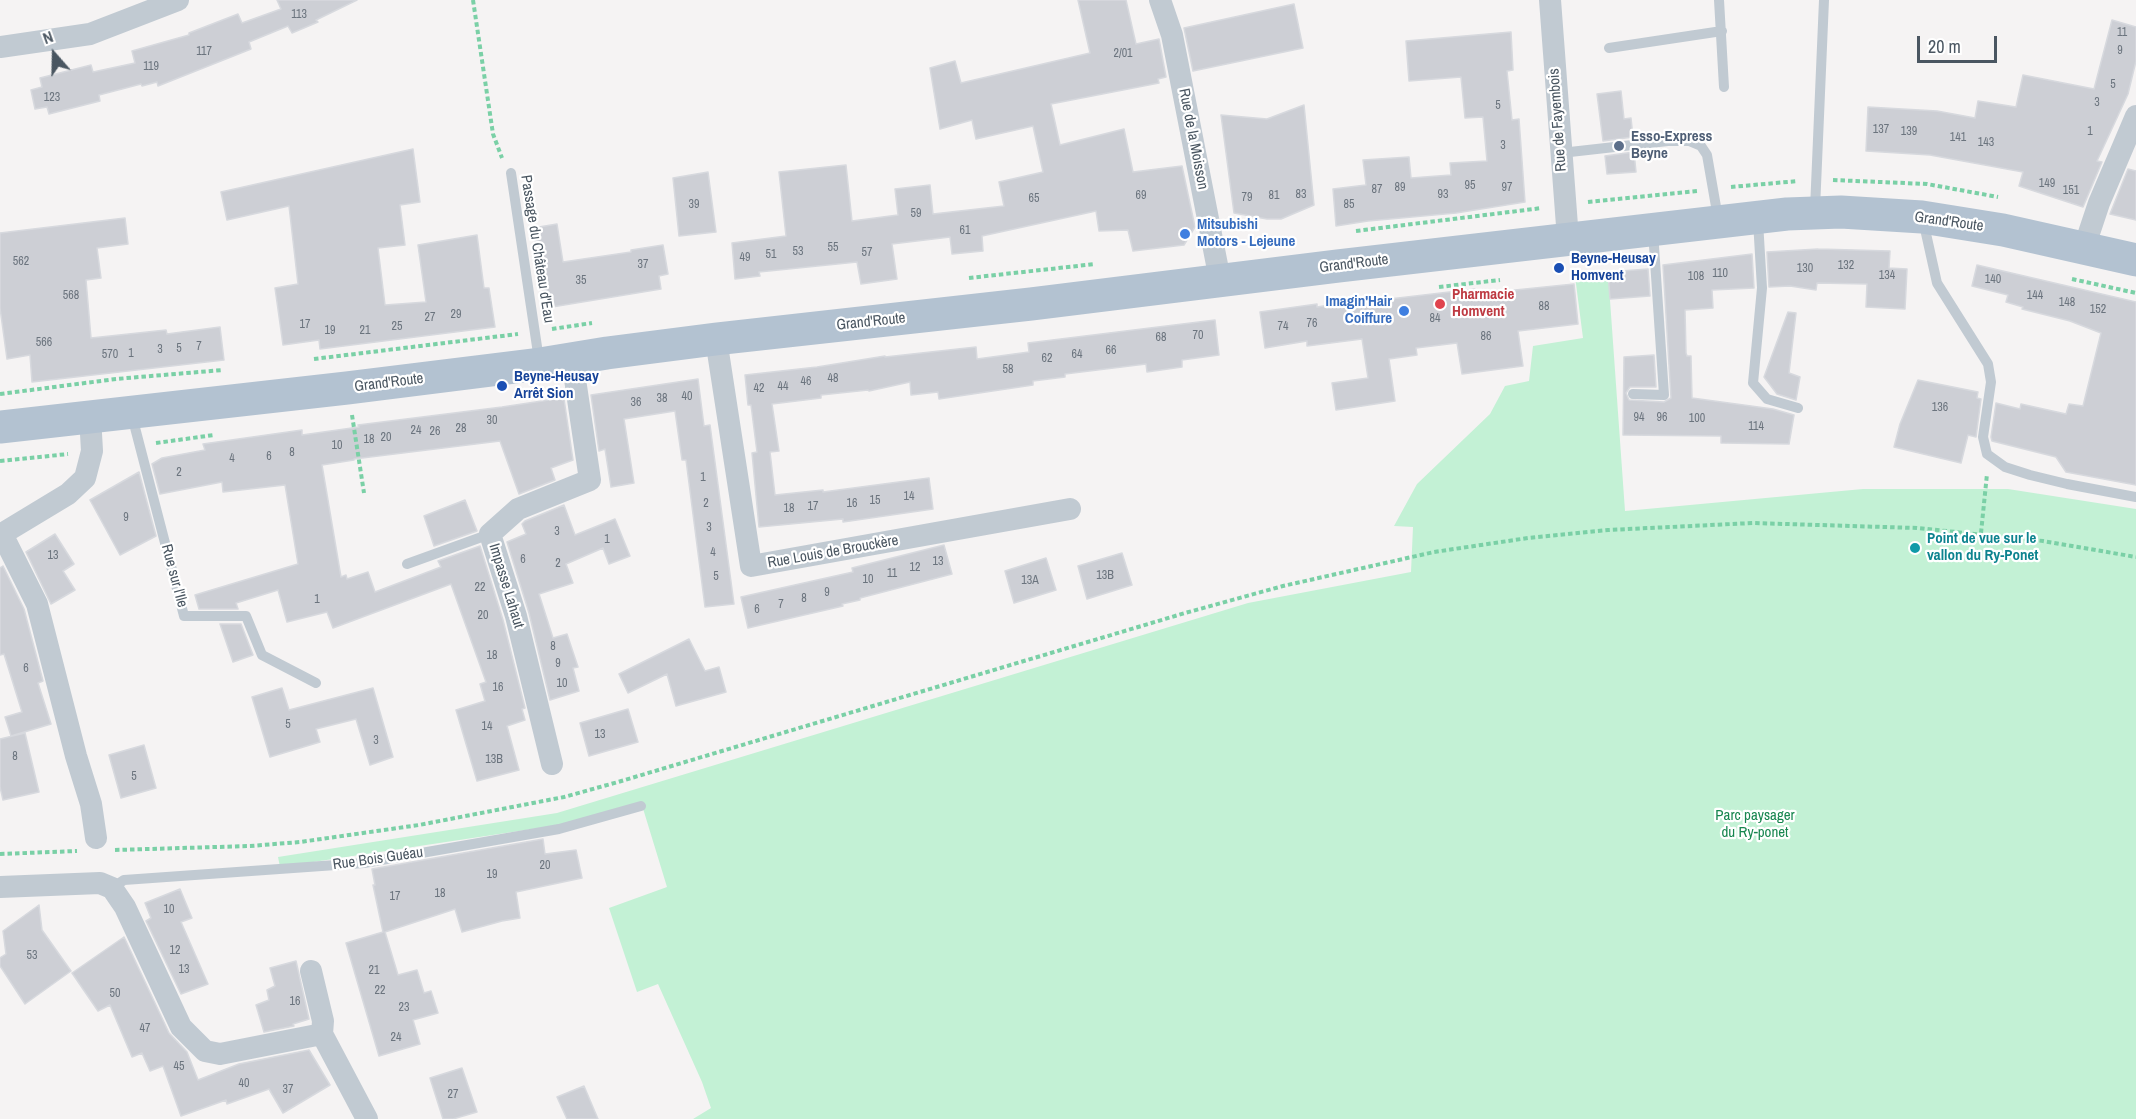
<!DOCTYPE html>
<meta charset="utf-8">
<style>
body{margin:0}
#map{position:relative;width:2136px;height:1119px;overflow:hidden;background:#f5f3f3;font-family:"Archivo Narrow",sans-serif}
canvas{display:block}
.north{position:absolute;left:24px;top:24px;width:60px;height:60px;-webkit-text-stroke:4px #fff;paint-order:stroke;rotate:340deg;font-size:16px;font-weight:700;line-height:24px;text-align:center;color:#4a5661}
.north::after{content:'';display:block;margin:auto;width:21px;height:27px;background:#4a5661;clip-path:polygon(50% 0,100% 100%,50% 72%,0 100%)}
.scale{position:absolute;left:1917px;top:36px;width:80px;height:27px;box-sizing:border-box;border:3px solid #4a5661;border-top:0;padding-left:8px;font-size:18px;line-height:21px;white-space:nowrap;color:#4a5661;-webkit-text-stroke:4px #fff;paint-order:stroke}
</style>
<div id="map">
<canvas width="2136" height="1119"></canvas>
<div class="north">N</div>
<div class="scale">20 m</div>
</div>
<script>
const g = document.querySelector('canvas').getContext('2d');
g.lineJoin = 'round';
function fill(path, color) {
  g.fillStyle = color;
  g.fill(path, 'evenodd');
}
function poly(rows) {
  const path = new Path2D();
  for (const r of rows) {
    path.moveTo(r[0], r[1]);
    for (let i = 2; i < r.length; i += 2) path.lineTo(r[i], r[i + 1]);
  }
  return path;
}
function strokePath(path, color, width, dash) {
  g.strokeStyle = color;
  g.lineWidth = width;
  g.lineCap = dash ? 'butt' : 'round';
  g.setLineDash(dash || []);
  g.stroke(path);
}
function drawText(font, color, halo, rows, align = 'center') {
  g.font = font + ' "Archivo Narrow",sans-serif';
  g.lineWidth = 4.5;
  g.setLineDash([]);
  g.textBaseline = 'middle';
  g.strokeStyle = halo;
  g.fillStyle = color;
  for (const [text, x, y, turn = 0] of rows) {
    g.save();
    g.translate(x, y);
    g.rotate((+turn || 0) * Math.PI / 180);
    g.textAlign = isNaN(turn) ? turn : align;
    if (halo) g.strokeText(text, 0, 0);
    g.fillText(text, 0, 0);
    g.restore();
  }
}
fill(poly([
 [1608,272,1625,511,1863,489,2008,489,2136,509,2136,1119,693,1119,711,1108,702,1082,658,984,637,992,609,908,667,887,641,802,559,825,280,867,278,857,557,813,1248,603,1411,572,1413,527,1394,526,1417,484,1490,414,1505,386,1529,381,1533,346,1583,338,1575,276]
]), '#c3f1d5');
const building = poly([
 [277,0,357,0,316,20,318,22,292,33,288,26,249,42,251,49,158,86,157,82,142,86,141,84,99,95,100,101,49,114,47,107,35,109,31,90,42,87,40,78,91,65,93,72,135,63,132,51,189,35,189,33,238,14,242,23,281,9,277,0],
 [1078,0,1126,0,1136,44,1159,39,1166,77,1158,79,1159,83,1051,104,1060,145,1124,129,1133,172,1182,166,1195,227,1184,245,1133,251,1128,230,1099,231,1096,211,982,236,983,251,952,254,950,237,892,244,897,279,861,284,857,262,759,272,760,276,735,279,732,243,786,236,779,172,846,165,852,221,898,215,895,189,930,185,933,214,1004,206,999,182,1043,172,1033,126,976,139,972,120,940,129,930,68,955,61,961,83,1090,53,1078,0],
 [1294,4,1303,48,1193,71,1184,28,1294,4],
 [2112,20,2136,27,2136,61,2128,94,2097,161,2102,162,2083,207,2019,186,2023,172,1930,155,1866,151,1868,107,1937,111,1975,118,1978,101,2016,107,2023,75,2094,89,2112,20],
 [1511,32,1513,70,1507,71,1512,120,1519,119,1525,202,1456,213,1368,221,1336,226,1333,189,1366,185,1363,160,1409,157,1411,178,1451,175,1450,163,1487,161,1483,117,1465,118,1461,77,1409,81,1406,41,1511,32],
 [1621,91,1624,119,1631,118,1633,137,1603,141,1597,94,1621,91],
 [1304,105,1314,205,1281,219,1267,219,1234,213,1221,115,1267,119,1304,105],
 [413,149,420,202,400,205,405,245,378,248,385,305,426,302,418,245,477,235,484,288,489,288,495,327,320,349,319,340,283,345,275,288,298,284,289,206,227,220,221,192,413,149],
 [1634,152,1636,172,1607,174,1605,156,1634,152],
 [2128,169,2136,171,2136,220,2110,214,2128,169],
 [708,172,716,232,679,236,673,178,708,172],
 [125,218,128,244,97,248,101,278,86,280,91,338,166,330,167,334,220,327,224,360,32,382,30,355,7,359,0,308,0,233,125,218],
 [557,224,563,262,631,252,631,250,663,245,668,274,659,276,661,289,546,308,533,228,557,224],
 [1818,249,1890,251,1889,268,1907,269,1905,309,1866,307,1867,284,1817,283,1816,290,1790,286,1769,287,1767,252,1818,249],
 [1752,254,1754,288,1712,290,1713,308,1685,310,1686,353,1687,356,1691,356,1692,398,1773,409,1794,415,1789,444,1721,443,1721,436,1623,435,1624,357,1654,355,1656,387,1630,387,1626,393,1629,400,1664,402,1671,398,1663,265,1752,254],
 [1977,265,2136,302,2136,485,2066,472,2056,457,1992,441,1991,437,1996,403,2020,409,2021,404,2066,414,2069,404,2083,406,2101,333,2070,321,2022,309,2023,307,2006,302,2008,295,1972,286,1977,265],
 [1648,269,1650,296,1610,299,1608,272,1648,269],
 [1574,284,1578,324,1518,331,1523,366,1462,374,1457,343,1416,348,1417,355,1389,359,1395,401,1336,410,1332,383,1368,378,1362,339,1307,346,1307,341,1265,348,1260,312,1317,304,1317,307,1380,297,1381,300,1475,289,1476,294,1574,284],
 [1788,312,1796,313,1789,373,1800,377,1796,400,1777,394,1764,377,1788,312],
 [1215,320,1219,355,1182,360,1182,367,1147,372,1146,364,1065,374,1065,377,1033,381,1033,385,939,399,938,392,911,395,910,382,869,391,868,390,821,395,821,398,772,404,779,451,770,452,775,495,823,490,823,492,929,478,933,509,843,522,843,519,759,527,752,453,757,452,751,405,748,405,745,375,817,367,885,356,885,357,976,347,977,359,1029,352,1028,343,1215,320],
 [698,379,704,426,710,425,734,604,705,607,686,460,682,460,675,411,624,419,634,483,611,487,605,449,599,451,591,395,698,379],
 [1918,380,1978,392,1977,398,1981,399,1976,437,1968,435,1961,463,1894,447,1900,424,1918,380],
 [562,398,564,399,573,460,551,468,555,480,519,494,500,441,354,459,354,460,322,465,341,577,346,575,347,579,368,572,375,592,441,567,438,561,480,546,503,620,525,708,522,709,525,720,507,726,519,770,477,781,456,710,485,701,480,684,486,682,451,584,333,628,327,612,287,622,278,590,236,603,238,609,199,609,195,595,298,564,285,485,223,492,222,482,160,494,152,464,162,458,205,450,203,444,302,430,302,435,359,427,358,425,502,407,562,398],
 [139,472,156,536,120,555,90,500,139,472],
 [465,500,477,531,434,546,424,516,465,500],
 [564,505,575,535,615,519,630,556,609,564,603,548,566,564,573,583,539,594,553,638,567,634,578,667,573,668,579,691,550,700,529,613,507,542,526,534,522,524,525,521,564,505],
 [55,534,74,564,63,571,75,590,51,604,26,552,55,534],
 [944,545,952,574,860,598,860,600,842,604,843,606,748,628,741,597,853,572,852,568,944,545],
 [1122,553,1132,585,1087,599,1078,566,1122,553],
 [1046,558,1056,590,1014,603,1005,571,1046,558],
 [3,566,24,609,43,681,38,683,51,724,11,736,5,717,22,712,4,654,0,655,0,568,3,566],
 [220,624,241,624,253,655,233,662,220,624],
 [689,639,705,671,719,667,726,692,676,706,667,674,628,693,619,674,689,639],
 [282,688,289,710,373,688,393,757,370,765,356,719,316,729,320,742,270,757,252,697,282,688],
 [628,709,638,742,589,756,580,723,628,709],
 [25,733,39,792,3,800,0,787,0,739,25,733],
 [144,745,156,788,121,798,109,755,144,745],
 [543,839,545,854,576,850,582,878,516,892,520,918,502,921,462,932,455,909,385,932,398,975,417,970,424,993,431,991,438,1013,413,1020,420,1044,379,1056,346,943,383,932,373,885,375,885,372,869,543,839],
 [180,889,192,918,181,922,208,984,181,994,146,921,151,918,145,903,180,889],
 [39,905,42,930,71,971,25,1004,0,966,0,958,6,954,3,931,39,905],
 [124,937,169,1033,187,1052,198,1080,239,1064,309,1050,330,1085,283,1113,269,1089,227,1104,226,1100,181,1116,163,1066,150,1071,142,1053,132,1057,110,1005,98,1011,72,973,124,937],
 [296,961,309,1019,293,1024,294,1026,264,1032,256,1005,269,1000,267,990,275,986,270,968,296,961],
 [462,1068,477,1112,453,1119,443,1119,430,1078,462,1068],
 [584,1086,598,1119,567,1119,557,1097,584,1086]
]);
fill(building, '#cdcfd5');
strokePath(building, '#d7d9de', 1.5);
strokePath(poly([
 [473,0,493,134,502,158],
 [1833,180,1927,184,1998,197],
 [1731,187,1798,181],
 [1588,202,1697,191],
 [1356,231,1542,208],
 [969,278,1095,264],
 [2072,279,2136,293],
 [1439,287,1500,280],
 [552,329,592,323],
 [314,359,518,334],
 [0,394,116,379,223,370],
 [352,415,364,493],
 [156,443,214,435],
 [0,461,68,454],
 [1981,533,1987,474],
 [115,850,250,846,300,842,419,825,564,797,618,782,1185,613,1283,586,1434,552,1528,538,1608,530,1753,523,1917,528,2043,541,2136,557],
 [0,854,77,851]
]), '#7ad0a6', 4, [4.5, 3]);
strokePath(poly([
 [1719,0,1724,87],
 [1609,48,1722,31],
 [1561,153,1668,141,1689,141,1701,146,1707,155,1718,218],
 [511,173,539,360],
 [1815,209,1824,0],
 [1923,220,1937,283,1988,364,1991,382,1983,437,1987,454,2005,467,2030,475,2067,484,2136,497],
 [1758,221,1762,288,1753,383,1767,399,1798,408],
 [1633,394,1664,395,1653,231],
 [132,416,184,616,246,616,262,655,316,683],
 [407,564,490,534],
 [112,888,124,880,364,863,559,829,641,806]
]), '#c1cad2', 10);
strokePath(poly([
 [1160,0,1172,35,1220,280],
 [1550,0,1568,239],
 [0,47,90,34,178,0],
 [2084,248,2099,203,2136,116],
 [716,339,751,566,1070,509],
 [2,534,37,604,76,756,91,804,96,838],
 [0,535,68,494,85,478,92,451,90,416],
 [552,764,516,616,490,534,518,509,590,480,572,359],
 [0,887,100,883,112,888,125,907,181,1027,205,1051,220,1054,322,1034,367,1119],
 [311,971,323,1021,322,1034]
]), '#c1cad2', 22);
strokePath(poly([
 [0,427,347,388,540,364,607,353,716,339,1031,304,1338,266,1787,214,1841,212,1922,217,2003,230,2136,260]
]), '#b3c2d1', 33);
for (const [x, y, r, color] of [
 [1619,146,6,"#5c6f8a"],
 [1185,234,6,"#3f7fe0"],
 [1559,268,6,"#1a4fb4"],
 [1440,304,6,"#e0444e"],
 [1404,311,6,"#3f7fe0"],
 [502,386,6,"#1a4fb4"],
 [1915,548,6,"#0f9aa8"]
]) {
  const dot = new Path2D();
  dot.arc(x, y, r, 0, 2 * Math.PI);
  g.fillStyle = color;
  g.fill(dot);
  strokePath(dot, '#fff', 2);
}
drawText('12px', '#6b747e', null, [
 ["113",299,15],
 ["11",2122,33],
 ["9",2120,51],
 ["117",204,52],
 ["2/01",1123,54],
 ["119",151,67],
 ["5",2113,85],
 ["123",52,98],
 ["3",2097,103],
 ["5",1498,106],
 ["137",1881,130],
 ["139",1909,132],
 ["1",2090,132],
 ["141",1958,138],
 ["143",1986,143],
 ["3",1503,146],
 ["149",2047,184],
 ["95",1470,186],
 ["89",1400,188],
 ["97",1507,188],
 ["87",1377,190],
 ["151",2071,191],
 ["83",1301,195],
 ["93",1443,195],
 ["69",1141,196],
 ["81",1274,196],
 ["79",1247,198],
 ["65",1034,199],
 ["39",694,205],
 ["85",1349,205],
 ["59",916,214],
 ["61",965,231],
 ["55",833,248],
 ["53",798,252],
 ["57",867,253],
 ["51",771,255],
 ["49",745,258],
 ["562",21,262],
 ["37",643,265],
 ["132",1846,266],
 ["130",1805,269],
 ["110",1720,274],
 ["134",1887,276],
 ["108",1696,277],
 ["140",1993,280],
 ["35",581,281],
 ["568",71,296],
 ["144",2035,296],
 ["148",2067,303],
 ["88",1544,307],
 ["152",2098,310],
 ["29",456,315],
 ["27",430,318],
 ["84",1435,319],
 ["76",1312,324],
 ["17",305,325],
 ["25",397,327],
 ["74",1283,327],
 ["19",330,331],
 ["21",365,331],
 ["70",1198,336],
 ["86",1486,337],
 ["68",1161,338],
 ["566",44,343],
 ["7",199,347],
 ["5",179,349],
 ["3",160,350],
 ["66",1111,351],
 ["1",131,354],
 ["570",110,355],
 ["64",1077,355],
 ["62",1047,359],
 ["58",1008,370],
 ["48",833,379],
 ["46",806,382],
 ["44",783,387],
 ["42",759,389],
 ["40",687,397],
 ["38",662,399],
 ["36",636,403],
 ["136",1940,408],
 ["94",1639,418],
 ["96",1662,418],
 ["100",1697,419],
 ["30",492,421],
 ["114",1756,427],
 ["28",461,429],
 ["24",416,431],
 ["26",435,432],
 ["20",386,438],
 ["18",369,440],
 ["10",337,446],
 ["8",292,453],
 ["6",269,457],
 ["4",232,459],
 ["2",179,473],
 ["1",703,478],
 ["14",909,497],
 ["15",875,501],
 ["2",706,504],
 ["16",852,504],
 ["17",813,507],
 ["18",789,509],
 ["9",126,518],
 ["3",709,528],
 ["3",557,532],
 ["1",607,540],
 ["4",713,553],
 ["13",53,556],
 ["6",523,560],
 ["13",938,562],
 ["2",558,564],
 ["12",915,568],
 ["11",892,574],
 ["13B",1105,576],
 ["5",716,577],
 ["10",868,580],
 ["13A",1030,581],
 ["22",480,588],
 ["9",827,593],
 ["8",804,599],
 ["1",317,600],
 ["7",781,605],
 ["6",757,610],
 ["20",483,616],
 ["8",553,647],
 ["18",492,656],
 ["9",558,664],
 ["6",26,669],
 ["10",562,684],
 ["16",498,688],
 ["5",288,725],
 ["14",487,727],
 ["13",600,735],
 ["3",376,741],
 ["8",15,757],
 ["13B",494,760],
 ["5",134,777],
 ["20",545,866],
 ["19",492,875],
 ["18",440,894],
 ["17",395,897],
 ["10",169,910],
 ["12",175,951],
 ["53",32,956],
 ["13",184,970],
 ["21",374,971],
 ["22",380,991],
 ["50",115,994],
 ["16",295,1002],
 ["23",404,1008],
 ["47",145,1029],
 ["24",396,1038],
 ["45",179,1067],
 ["40",244,1084],
 ["37",288,1090],
 ["27",453,1095]
]);
drawText('15px', '#4a5661', '#fff', [
 ["Rue de Fayembois",1558,120,-94],
 ["Rue de la Moisson",1193,139,79],
 ["Grand'Route",1949,222,8],
 ["Passage du Château d'Eau",537,249,81],
 ["Grand'Route",1354,264,-7],
 ["Grand'Route",871,322,-6],
 ["Grand'Route",389,383,-7],
 ["Rue Louis de Brouckère",833,552,-10],
 ["Rue sur l'Ile",174,576,75],
 ["Impasse Lahaut",506,586,73],
 ["Rue Bois Guéau",378,859,-8]
]);
drawText('bold 15px', '#4e5e75', '#fff', [
 ["Esso-Express",1631,137],
 ["Beyne",1631,154]
], 'left');
drawText('bold 15px', '#366cbe', '#fff', [
 ["Mitsubishi",1197,225],
 ["Motors - Lejeune",1197,242],
 ["Imagin'Hair",1392,302,"right"],
 ["Coiffure",1392,319,"right"]
], 'left');
drawText('bold 15px', '#164399', '#fff', [
 ["Beyne-Heusay",1571,259],
 ["Homvent",1571,276],
 ["Beyne-Heusay",514,377],
 ["Arrêt Sion",514,394]
], 'left');
drawText('bold 15px', '#be3a42', '#fff', [
 ["Pharmacie",1452,295],
 ["Homvent",1452,312]
], 'left');
drawText('bold 15px', '#0d838f', '#fff', [
 ["Point de vue sur le",1927,539],
 ["vallon du Ry-Ponet",1927,556]
], 'left');
drawText('15px', '#17864f', '#fff', [
 ["Parc paysager",1755,816],
 ["du Ry-ponet",1755,833]
]);
</script>
